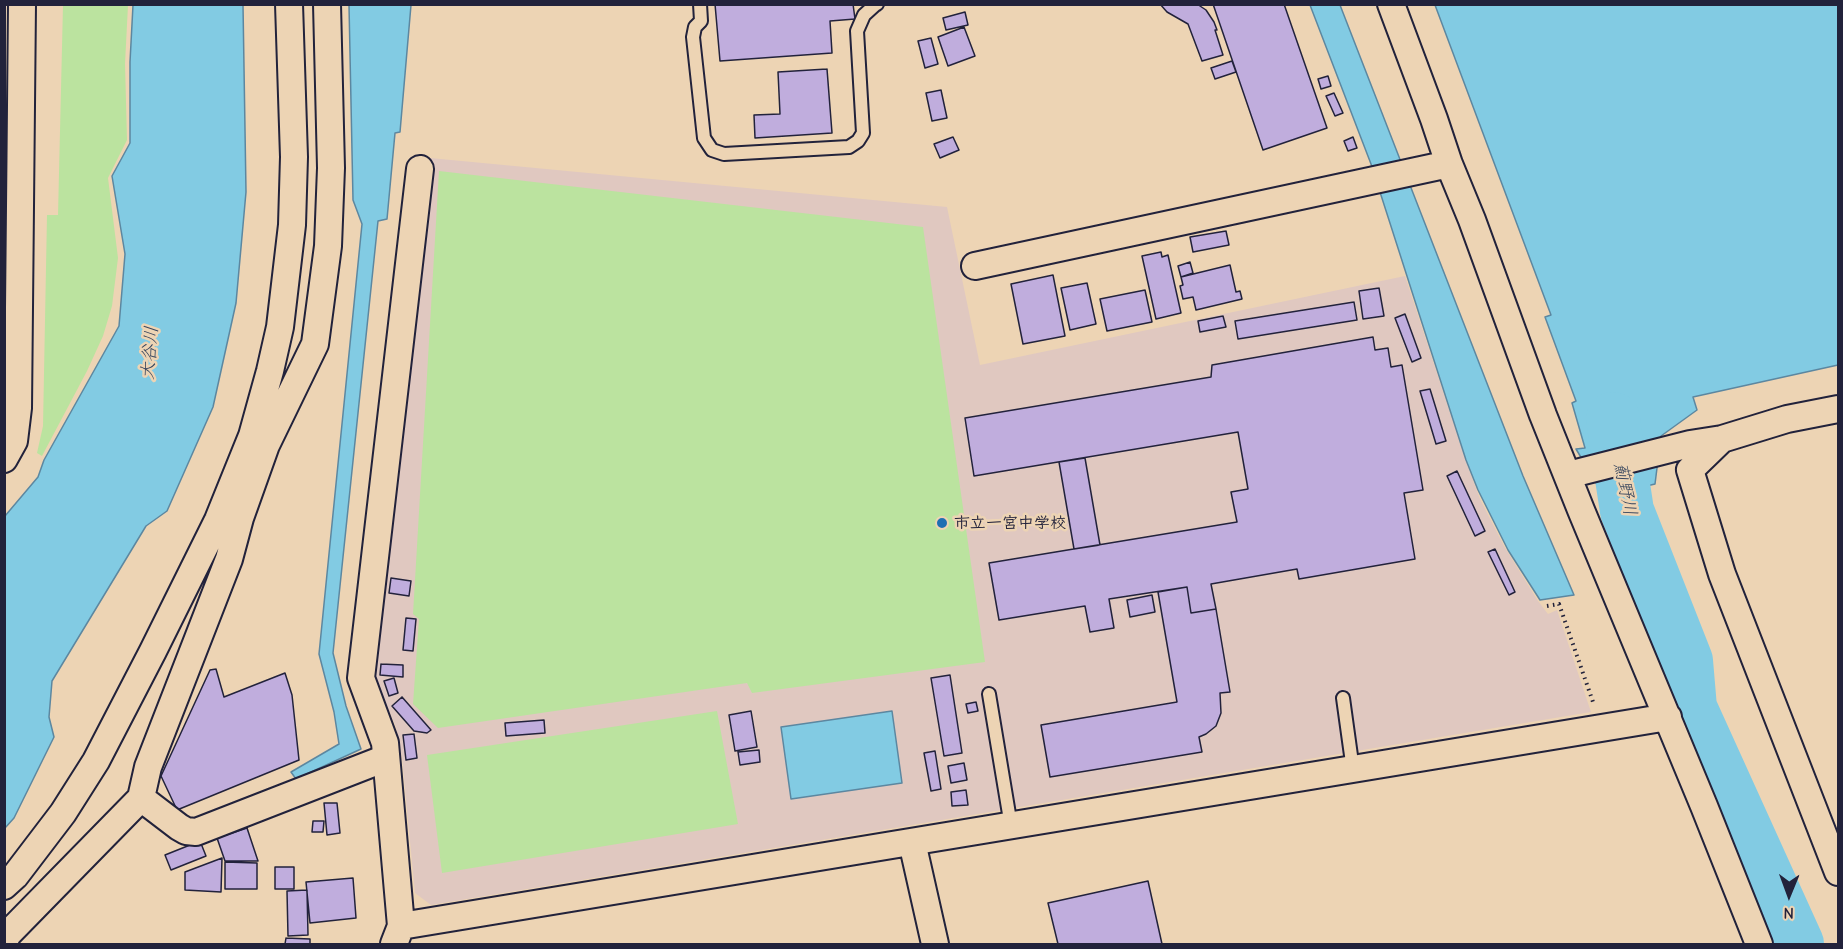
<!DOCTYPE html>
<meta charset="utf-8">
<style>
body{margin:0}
#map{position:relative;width:1843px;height:949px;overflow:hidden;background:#edd4b4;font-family:"Comic Neue",sans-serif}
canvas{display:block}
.frame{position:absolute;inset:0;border:6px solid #22223b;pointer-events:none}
.north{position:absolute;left:1759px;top:865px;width:60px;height:60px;-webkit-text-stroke:4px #edd4b4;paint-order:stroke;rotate:181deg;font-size:16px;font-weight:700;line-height:24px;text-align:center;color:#22223b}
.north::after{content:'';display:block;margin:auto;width:21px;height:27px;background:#22223b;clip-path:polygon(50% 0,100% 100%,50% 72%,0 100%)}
</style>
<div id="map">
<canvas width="1843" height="949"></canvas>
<div class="frame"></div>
<div class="north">N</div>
</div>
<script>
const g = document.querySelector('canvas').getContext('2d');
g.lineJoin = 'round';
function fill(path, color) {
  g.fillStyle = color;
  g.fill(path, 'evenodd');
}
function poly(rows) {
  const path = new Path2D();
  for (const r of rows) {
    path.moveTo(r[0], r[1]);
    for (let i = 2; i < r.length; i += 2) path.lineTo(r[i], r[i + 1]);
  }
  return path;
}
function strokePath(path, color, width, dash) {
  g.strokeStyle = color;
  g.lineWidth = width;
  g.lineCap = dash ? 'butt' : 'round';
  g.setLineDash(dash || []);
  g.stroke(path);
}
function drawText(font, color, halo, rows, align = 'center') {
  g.font = font + ' "Comic Neue","Klee One",sans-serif';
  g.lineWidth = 5;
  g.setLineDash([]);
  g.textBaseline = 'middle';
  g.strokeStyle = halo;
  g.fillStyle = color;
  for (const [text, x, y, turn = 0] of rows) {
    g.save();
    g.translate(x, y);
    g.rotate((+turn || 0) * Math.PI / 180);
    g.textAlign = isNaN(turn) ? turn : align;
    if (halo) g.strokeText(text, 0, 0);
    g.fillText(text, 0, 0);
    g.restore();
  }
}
fill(poly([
 [430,158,947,207,980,365,1405,276,1466,461,1480,499,1504,546,1538,601,1548,614,1557,610,1591,712,431,905,415,893,402,758,396,727,375,678]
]), '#e0c8c0');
fill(poly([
 [63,5,128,5,125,64,127,140,108,178,118,258,112,306,103,336,87,371,42,456,37,453,43,426,47,215,58,215],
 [439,171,923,227,985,662,752,693,747,683,438,728,413,704,419,619,413,614],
 [717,711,738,824,442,873,427,755]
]), '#bbe39f');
const water = poly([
 [133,5,243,5,246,192,236,303,213,407,167,511,146,526,52,681,49,717,54,737,14,818,5,828,5,516,38,477,44,460,119,326,125,254,112,176,130,143,130,62,133,5],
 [349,5,411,5,400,132,395,133,387,219,378,221,333,653,346,706,361,749,296,779,291,772,339,744,334,712,319,654,362,224,353,200,349,5],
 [1310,5,1340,5,1523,476,1574,595,1540,600,1508,550,1478,490,1466,460,1371,164,1310,5],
 [1435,5,1838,5,1838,365,1693,397,1697,410,1661,436,1655,484,1604,496,1576,449,1585,448,1572,403,1576,401,1545,317,1551,315,1435,5],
 [892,711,902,783,791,799,781,727,892,711]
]);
fill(water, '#82cbe3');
strokePath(water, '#5c87a0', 1.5);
strokePath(poly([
 [1613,419,1627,511,1686,661,1690,708,1797,944]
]), '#82cbe3', 54);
const building = poly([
 [715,4,853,4,855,19,830,21,832,53,720,61,715,4],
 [1160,4,1197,4,1206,10,1214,22,1217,30,1215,30,1223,55,1202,61,1188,24,1167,12,1160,4],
 [1213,4,1284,4,1327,128,1263,150,1213,4],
 [965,12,968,25,946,30,943,18,965,12],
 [964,27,975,56,948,66,938,37,964,27],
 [931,38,938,64,925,68,918,41,931,38],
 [1232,61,1236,72,1215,79,1211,68,1232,61],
 [827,69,832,133,755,138,754,115,780,114,778,72,827,69],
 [1328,76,1331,86,1321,89,1318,79,1328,76],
 [941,90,947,118,932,121,926,93,941,90],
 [1334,93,1343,113,1335,116,1326,96,1334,93],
 [953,137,959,150,940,158,934,144,953,137],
 [1353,137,1357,148,1348,151,1344,141,1353,137],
 [1226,231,1229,245,1193,252,1190,237,1226,231],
 [1161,252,1162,257,1168,255,1181,313,1156,319,1142,256,1161,252],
 [1190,262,1193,273,1181,277,1178,266,1190,262],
 [1230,265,1236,292,1240,291,1242,299,1196,310,1193,297,1183,299,1180,286,1183,285,1181,277,1230,265],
 [1053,275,1065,336,1023,344,1011,284,1053,275],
 [1087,283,1096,324,1070,330,1061,288,1087,283],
 [1379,288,1384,316,1363,319,1359,291,1379,288],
 [1145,290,1152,322,1107,331,1100,299,1145,290],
 [1354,302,1357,320,1238,339,1235,321,1354,302],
 [1405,314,1421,358,1412,362,1395,318,1405,314],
 [1223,316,1226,327,1200,332,1198,321,1223,316],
 [1373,337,1375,350,1388,348,1391,367,1402,365,1423,490,1404,493,1415,559,1299,579,1297,569,1211,584,1216,609,1191,613,1187,587,1109,599,1114,628,1090,632,1085,606,999,620,989,563,1237,522,1231,492,1248,489,1238,432,974,476,965,418,1211,377,1212,365,1373,337],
 [1430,389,1446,441,1436,444,1420,391,1430,389],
 [1085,458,1100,545,1074,549,1059,462,1085,458],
 [1457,471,1485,531,1475,536,1447,476,1457,471],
 [1495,549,1515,592,1509,595,1488,552,1495,549],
 [391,578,411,581,409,596,389,593,391,578],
 [1187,587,1191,613,1216,609,1230,692,1220,693,1221,713,1216,726,1206,734,1199,737,1202,752,1050,777,1041,725,1177,702,1158,592,1187,587],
 [1152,595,1155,612,1130,617,1127,600,1152,595],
 [406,618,416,619,413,651,403,650,406,618],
 [381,664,403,665,403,677,380,675,381,664],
 [216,669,224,697,285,673,292,695,299,760,177,810,161,776,210,670,216,669],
 [950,675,962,753,944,756,931,678,950,675],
 [394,678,398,693,389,696,384,681,394,678],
 [402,697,431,730,427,733,414,731,392,706,402,697],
 [976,702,978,711,968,713,966,704,976,702],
 [751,711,757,747,735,751,729,715,751,711],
 [544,720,545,733,506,736,505,723,544,720],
 [414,734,417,758,406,760,403,735,414,734],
 [759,750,760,762,740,765,738,752,759,750],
 [935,751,941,789,931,791,924,753,935,751],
 [964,763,967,780,951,783,948,766,964,763],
 [966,790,968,805,952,806,951,792,966,790],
 [324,803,337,803,340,833,327,835,324,803],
 [313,821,324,821,323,832,312,832,313,821],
 [247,828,258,861,225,861,217,838,247,828],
 [200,841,206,856,171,870,165,855,200,841],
 [222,858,221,892,185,890,185,872,222,858],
 [225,862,257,863,257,889,225,889,225,862],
 [275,867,294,867,294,889,275,889,275,867],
 [353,878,356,918,310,923,306,882,353,878],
 [1148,881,1162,944,1058,944,1048,903,1148,881],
 [307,890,308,935,288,936,287,891,307,890],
 [286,938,310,939,310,944,285,944,286,938]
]);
fill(building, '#c0addd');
strokePath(building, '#22223b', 1.5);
const lane = poly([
 [700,4,701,21,695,27,693,37,704,138,712,150,724,154,849,147,858,141,863,133,857,31,864,15,875,5,877,4],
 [989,694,1011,826],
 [1343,698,1353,770]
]);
const street = poly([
 [327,4,331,168,328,246,315,344,266,445,240,518,229,559,148,767,141,798,179,827,186,831,196,832,386,758],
 [1391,4,1434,119,1449,164,1472,220,1543,415,1581,510,1704,806,1759,944],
 [975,266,1449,164],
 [1722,439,1690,470,1722,574,1838,872],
 [4,459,14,441,18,408,22,4],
 [1568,475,1690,444,1722,439,1787,419,1838,409],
 [912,842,935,944],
 [4,886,15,876,63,813,96,761,153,651,218,520,252,436,270,371,280,327,292,225,294,157,289,4],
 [401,926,1668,717],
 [4,941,8,934,141,798],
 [394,944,401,926,385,743,361,678,420,169]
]);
strokePath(lane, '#22223b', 16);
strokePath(street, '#22223b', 30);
strokePath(poly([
 [1547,606,1559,604,1593,702]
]), '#22223b', 4, [1.5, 4.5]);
strokePath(lane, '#edd4b4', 12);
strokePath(street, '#edd4b4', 26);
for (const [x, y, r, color] of [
 [942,523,6,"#1f6fb2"]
]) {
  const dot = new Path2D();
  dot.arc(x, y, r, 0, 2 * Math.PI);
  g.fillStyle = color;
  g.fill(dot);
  strokePath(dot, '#edd4b4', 2);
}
drawText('bold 16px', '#22223b', '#edd4b4', [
 ["市立一宮中学校",954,523]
], 'left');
drawText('italic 18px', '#35445d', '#edd4b4', [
 ["大谷川",150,353,-85],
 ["薊野川",1625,489,79]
]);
</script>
